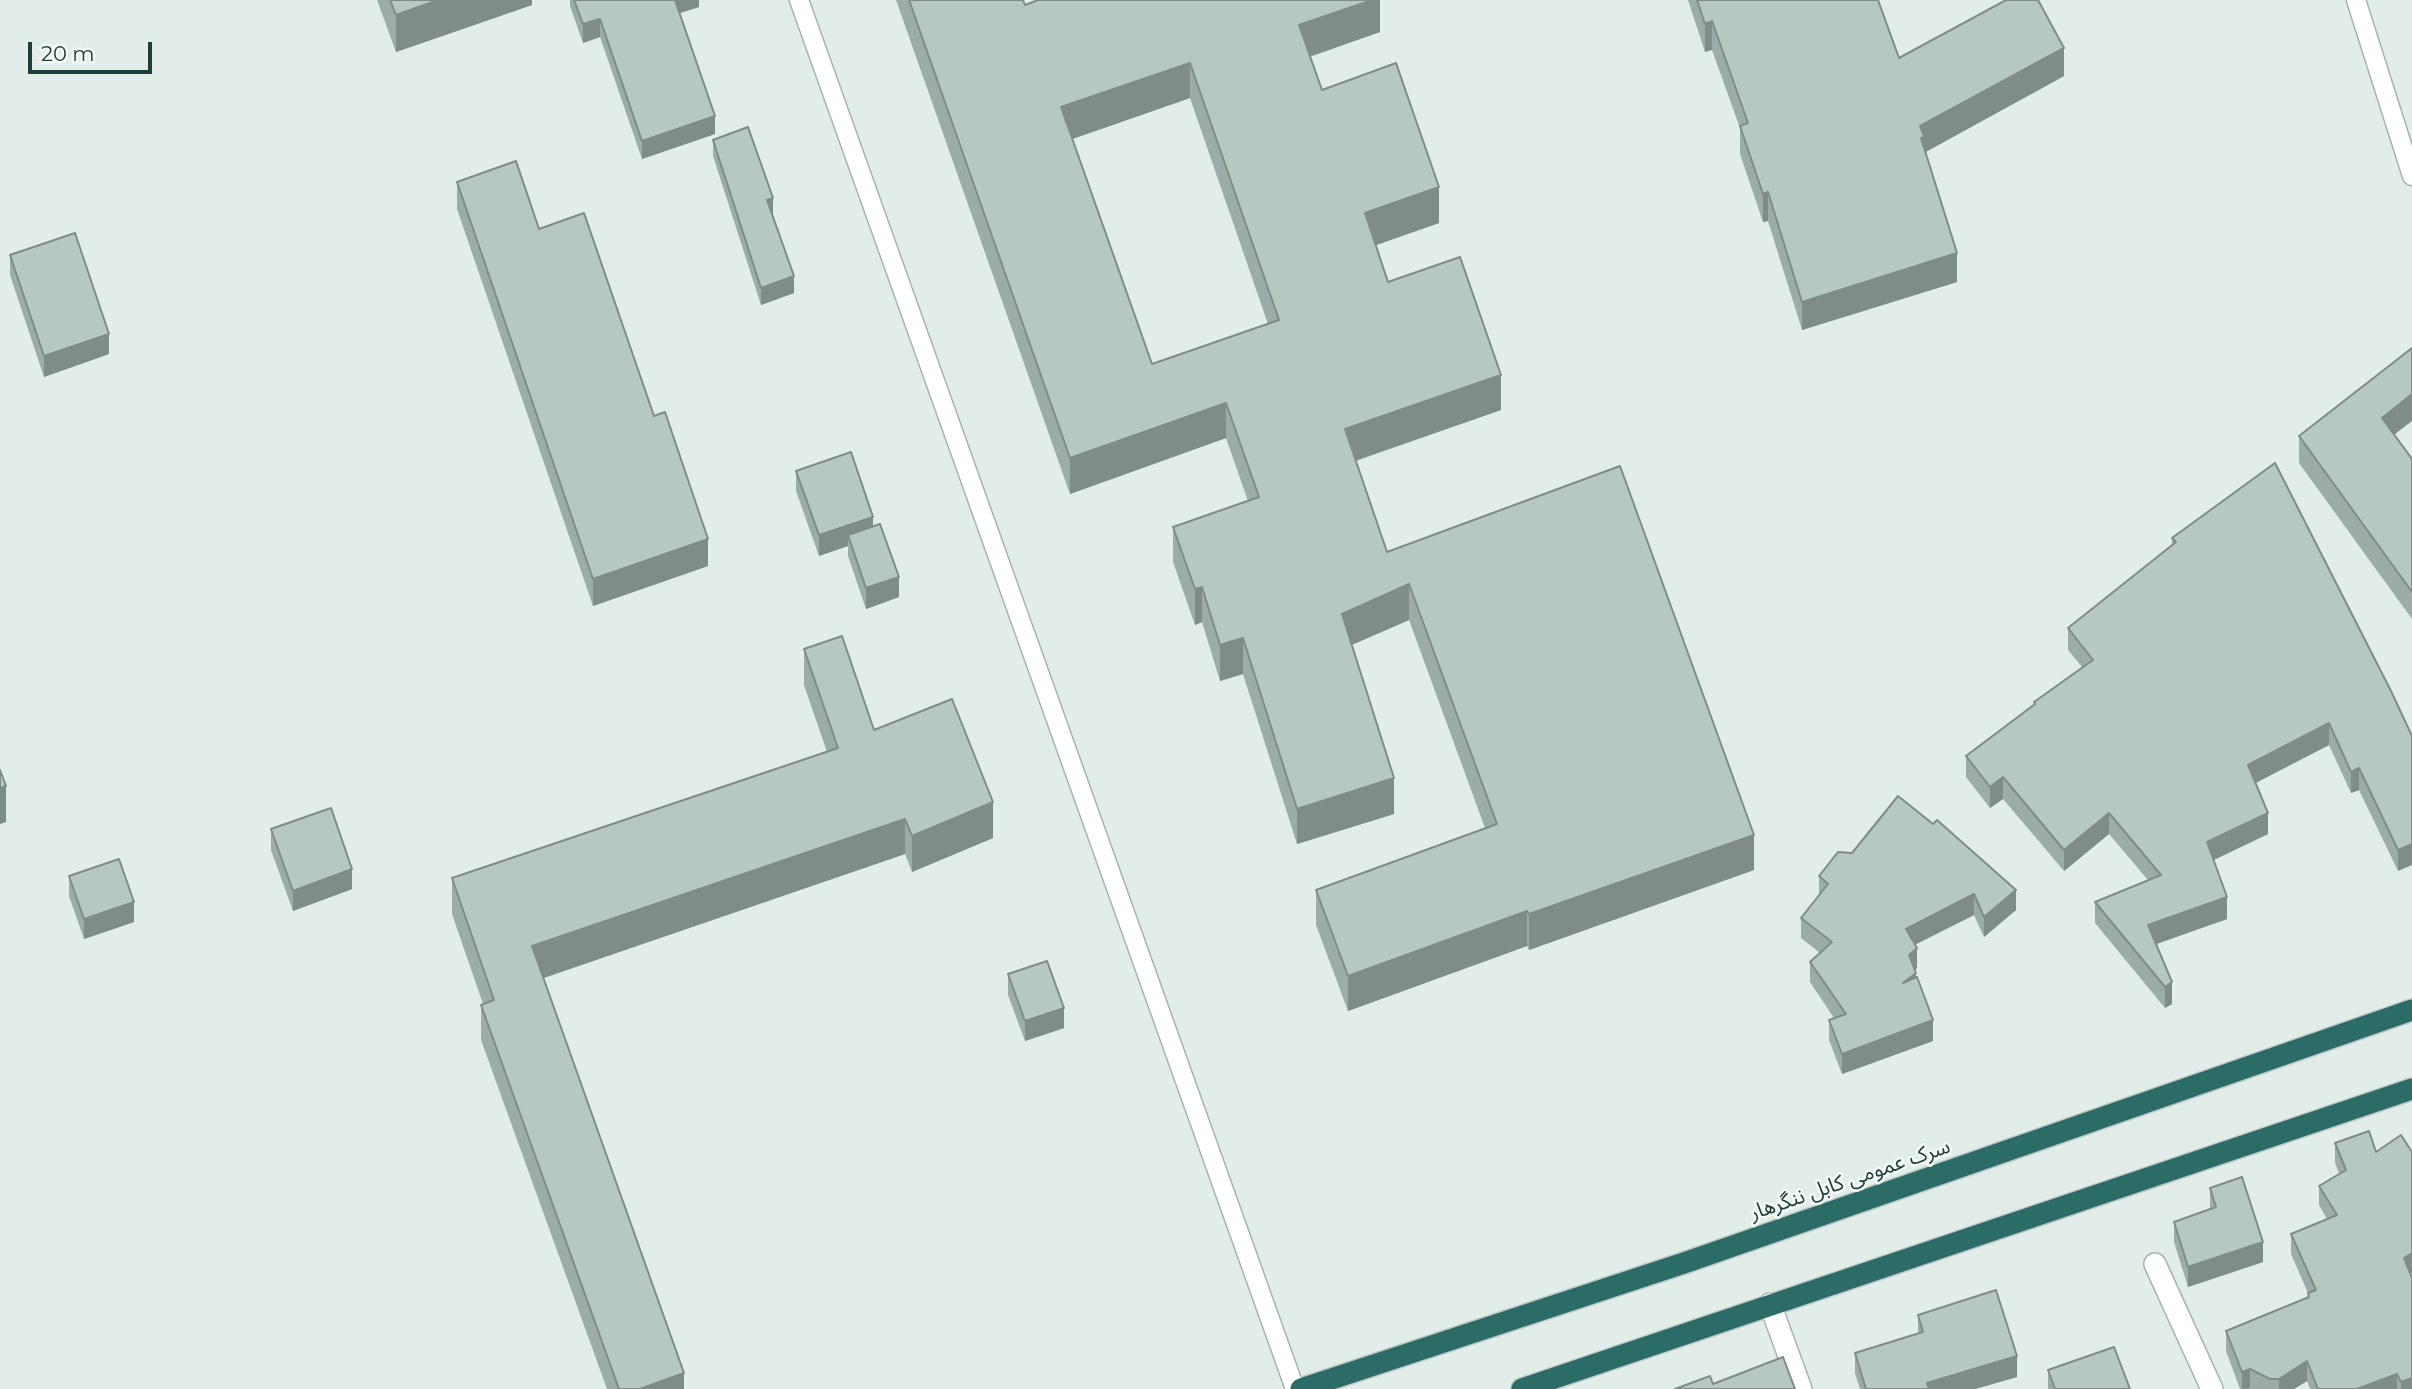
<!DOCTYPE html>
<meta charset="utf-8">
<style>
body{margin:0}
#map{position:relative;width:2412px;height:1389px;overflow:hidden;background:#e2ede9;font-family:Montserrat,sans-serif}
canvas{display:block}
.scale{position:absolute;left:28px;top:42px;width:124px;height:32px;box-sizing:border-box;border:4px solid #213f3a;border-top:0;padding-left:9px;font-size:21px;line-height:24px;white-space:nowrap;color:#213f3a;-webkit-text-stroke:5px #f3f9f7;paint-order:stroke}
</style>
<div id="map">
<canvas width="2412" height="1389"></canvas>
<div class="scale">20 m</div>
</div>
<script>
const g = document.querySelector('canvas').getContext('2d');
g.lineJoin = 'round';
function poly(rows) {
  const path = new Path2D();
  for (const r of rows) {
    path.moveTo(r[0], r[1]);
    for (let i = 2; i < r.length; i += 2) path.lineTo(r[i], r[i + 1]);
  }
  return path;
}
function strokePath(path, color, width, dash) {
  g.strokeStyle = color;
  g.lineWidth = width;
  g.lineCap = dash ? 'butt' : 'round';
  g.setLineDash(dash || []);
  g.stroke(path);
}
function fill(path, color) {
  g.fillStyle = color;
  g.fill(path, 'evenodd');
}
function drawText(font, color, halo, rows, align = 'center') {
  g.font = font + ' Montserrat,"Noto Sans Arabic",sans-serif';
  g.lineWidth = 5;
  g.setLineDash([]);
  g.textBaseline = 'middle';
  g.strokeStyle = halo;
  g.fillStyle = color;
  for (const [text, x, y, turn = 0] of rows) {
    g.save();
    g.translate(x, y);
    g.rotate((+turn || 0) * Math.PI / 180);
    g.textAlign = isNaN(turn) ? turn : align;
    if (halo) g.strokeText(text, 0, 0);
    g.fillText(text, 0, 0);
    g.restore();
  }
}
const lane = poly([
 [799,0,1295,1389],
 [2356,0,2412,176]
]);
const street = poly([
 [2155,1264,2212,1389],
 [1770,1304,1801,1389]
]);
const highway = poly([
 [1301,1389,1684,1263,2412,1010],
 [1522,1389,2412,1089]
]);
strokePath(lane, '#a4b5b1', 21);
strokePath(street, '#a4b5b1', 24);
strokePath(highway, '#c1c9c8', 24);
strokePath(lane, '#fff', 18);
strokePath(street, '#fff', 21);
strokePath(highway, '#2b6d66', 21);
fill(poly([
 [377,0,532,0,532,5,396,52],
 [570,0,699,0,699,7,679,13,715,134,642,159,600,37,583,43,570,6],
 [896,0,1023,0,1025,5,1380,0,1380,32,1310,57,1322,90,1439,223,1376,245,1388,282,1501,410,1356,461,1387,552,1754,870,1529,950,1527,946,1348,1011,1316,925,1316,890,1485,828,1409,620,1352,645,1394,814,1297,844,1243,674,1220,681,1202,622,1195,625,1173,562,1173,527,1248,501,1226,438,1070,494],
 [1190,98,1268,324,1152,364,1072,139],
 [1688,0,1878,0,1899,58,2064,76,1925,152,1957,282,1802,330,1768,221,1763,222,1740,154,1740,128,1712,50,1705,52],
 [713,140,773,215,794,293,761,305,713,156],
 [457,182,539,229,708,566,593,606,457,209],
 [10,255,109,354,44,377,10,275],
 [2394,435,2412,459,2412,619,2299,463,2299,436],
 [796,471,873,526,899,597,866,609,848,556,848,546,819,556,796,491],
 [2172,538,2412,736,2398,871,2359,790,2351,793,2329,745,2255,783,2268,834,2214,860,2227,919,2156,944,2172,1004,2165,1008,2095,923,2095,902,2148,880,2109,834,2064,871,2003,799,1990,808,1966,777,1966,756,2034,704,2034,702,2082,667,2068,650,2068,628,2172,545],
 [804,649,874,730,993,838,912,872,905,854,543,978,684,1389,607,1389,481,1040,481,1005,483,1004,452,914,452,878,827,752,804,685],
 [271,829,352,889,293,911,271,850],
 [1852,853,2016,910,1984,937,1974,915,1915,945,1917,968,1915,970,1916,978,1933,1041,1842,1074,1829,1040,1829,1020,1834,1018,1810,982,1810,962,1820,953,1801,938,1801,918,1819,896,1819,876],
 [69,876,134,922,84,939,69,896],
 [1008,974,1064,1028,1025,1041,1008,995],
 [2335,1143,2410,1274,2412,1389,2310,1389,2307,1381,2294,1389,2240,1389,2226,1351,2226,1331,2308,1297,2308,1293,2291,1254,2291,1234,2327,1219,2319,1205,2319,1186,2339,1173,2335,1163],
 [2210,1188,2263,1262,2188,1287,2174,1242,2174,1222,2210,1209],
 [1918,1315,2017,1377,1975,1389,1860,1389,1855,1373,1855,1353,1918,1333],
 [2048,1370,2130,1389,2048,1389]
]), '#9daca8');
fill(poly([
 [438,0,532,0,532,5,396,52,396,15],
 [674,0,699,0,699,7,674,15],
 [1372,0,1380,0,1380,32,1299,60,1299,25],
 [600,19,600,37,583,43,583,24],
 [1712,21,1712,50,1705,52,1705,24],
 [2064,48,2064,76,1924,153,1924,166,1920,126],
 [1190,63,1190,98,1061,143,1061,107],
 [715,116,715,134,642,159,642,141],
 [1439,187,1439,223,1365,249,1365,213],
 [1768,192,1768,221,1763,222,1763,194],
 [773,198,773,215,767,217,767,200],
 [1957,253,1957,282,1802,330,1802,302],
 [794,276,794,293,761,305,761,288],
 [109,334,109,354,44,377,44,356],
 [1501,375,1501,410,1345,464,1345,429],
 [2412,394,2412,421,2382,444,2382,418],
 [1226,403,1226,438,1070,494,1070,458],
 [873,517,873,537,848,535,848,546,819,556,819,535],
 [708,539,708,566,593,606,593,579],
 [899,577,899,597,866,609,866,588],
 [1409,584,1409,620,1342,649,1342,614],
 [1202,587,1202,622,1195,625,1195,589],
 [1243,638,1243,674,1220,681,1220,645],
 [2329,723,2329,745,2248,787,2248,765],
 [2359,768,2359,790,2351,793,2351,772],
 [2003,777,2003,799,1990,808,1990,787],
 [1394,778,1394,814,1297,844,1297,809],
 [6,786,6,822,0,824,0,788],
 [993,802,993,838,912,872,912,836],
 [2109,813,2109,834,2064,871,2064,850],
 [2268,813,2268,834,2207,863,2207,842],
 [905,819,905,854,532,982,532,946],
 [1754,835,1754,870,1529,950,1529,914],
 [2412,844,2412,865,2398,871,2398,850],
 [352,869,352,889,293,911,293,891],
 [2016,890,2016,910,1984,937,1984,917],
 [1974,894,1974,915,1906,949,1906,929],
 [2227,897,2227,919,2148,947,2148,925],
 [134,902,134,922,84,939,84,919],
 [1527,911,1527,946,1348,1011,1348,976],
 [1917,948,1917,968,1909,975,1909,955],
 [1916,973,1916,993,1903,983],
 [2172,982,2172,1004,2165,1008,2165,987],
 [1064,1008,1064,1028,1025,1041,1025,1021],
 [1933,1020,1933,1041,1842,1074,1842,1054],
 [2263,1242,2263,1262,2188,1287,2188,1267],
 [2412,1253,2412,1273,2404,1278,2404,1258],
 [2017,1356,2017,1377,1975,1389,1927,1389,1927,1383],
 [2307,1361,2307,1381,2294,1389,2279,1389,2279,1379],
 [2250,1369,2250,1388,2242,1389,2242,1372],
 [684,1373,684,1389,640,1389],
 [2397,1374,2397,1389,2357,1389],
 [2412,1378,2412,1389,2401,1389,2401,1382]
]), '#808c88');
const building = poly([
 [390,0,438,0,396,15,390,0],
 [574,0,675,0,715,116,642,141,600,19,583,24,574,0],
 [909,0,1023,0,1025,5,1038,0,1372,0,1299,25,1322,90,1396,63,1439,187,1365,213,1388,282,1460,257,1501,375,1345,429,1387,552,1620,466,1754,835,1529,914,1527,911,1348,976,1316,890,1497,824,1409,584,1342,614,1394,778,1297,809,1243,638,1220,645,1202,587,1195,589,1173,527,1259,497,1226,403,1070,458,909,0],
 [1190,63,1279,320,1152,364,1061,107,1190,63],
 [1697,0,1878,0,1899,58,2006,0,2038,0,2064,48,1920,126,1924,137,1921,138,1957,253,1802,302,1768,192,1763,194,1740,126,1748,123,1712,21,1705,24,1697,0],
 [748,127,773,198,767,200,794,276,761,288,713,140,748,127],
 [516,161,539,229,584,213,654,416,665,412,708,539,593,579,457,182,516,161],
 [75,233,109,334,44,356,10,255,75,233],
 [2412,348,2412,394,2382,418,2412,459,2412,592,2299,436,2412,348],
 [851,452,873,517,819,535,796,471,851,452],
 [2275,463,2391,691,2412,736,2412,844,2398,850,2359,768,2351,772,2329,723,2248,765,2268,813,2207,842,2227,897,2148,925,2172,982,2165,987,2095,902,2161,875,2109,813,2064,850,2003,777,1990,787,1966,756,2035,704,2034,702,2093,660,2068,628,2176,542,2172,538,2275,463],
 [880,524,899,577,866,588,848,535,880,524],
 [842,636,874,730,952,699,993,802,912,836,905,819,532,946,684,1373,640,1389,619,1389,481,1005,494,1000,452,878,838,748,804,649,842,636],
 [0,770,6,786,0,788,0,770],
 [1898,796,1933,824,1937,820,2016,890,1984,917,1974,894,1906,929,1917,948,1909,955,1916,973,1903,983,1917,977,1933,1020,1842,1054,1829,1020,1846,1014,1810,962,1832,942,1801,918,1828,884,1819,876,1838,852,1852,853,1898,796],
 [331,808,352,869,293,891,271,829,331,808],
 [119,859,134,902,84,919,69,876,119,859],
 [1047,961,1064,1008,1025,1021,1008,974,1047,961],
 [2369,1131,2376,1152,2401,1135,2412,1152,2412,1253,2404,1258,2412,1278,2412,1378,2401,1382,2397,1374,2357,1389,2318,1389,2307,1361,2279,1379,2270,1379,2250,1369,2242,1372,2226,1331,2309,1297,2308,1293,2316,1290,2291,1234,2337,1215,2319,1186,2346,1170,2335,1143,2369,1131],
 [2242,1177,2263,1242,2188,1267,2174,1222,2216,1207,2210,1188,2242,1177],
 [1996,1290,2017,1356,1927,1383,1929,1389,1866,1389,1855,1353,1923,1332,1918,1315,1996,1290],
 [2114,1347,2130,1389,2055,1389,2048,1370,2114,1347],
 [1783,1357,1795,1389,1675,1389,1710,1376,1713,1384,1783,1357]
]);
fill(building, '#b7c8c3');
strokePath(building, '#808c88', 2);
drawText('21px', '#213f3a', '#f3f9f7', [
 ["سرک عمومی کابل ننگرهار",1850,1180,-19]
]);
</script>
